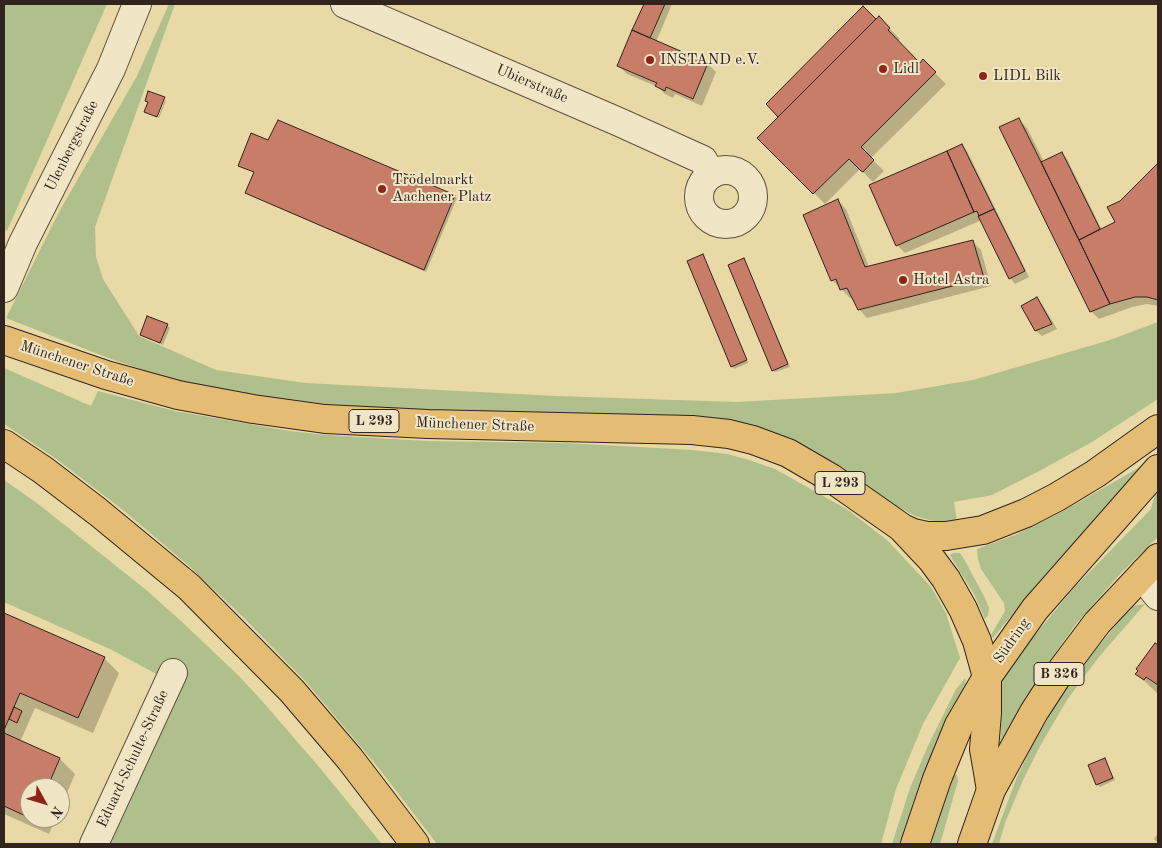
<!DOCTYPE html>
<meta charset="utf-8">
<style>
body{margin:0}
#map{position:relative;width:1162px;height:848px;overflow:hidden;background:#e8d9a6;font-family:"Old Standard TT",serif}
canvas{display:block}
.frame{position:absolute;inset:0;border:5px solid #31231d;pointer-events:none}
.north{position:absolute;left:20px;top:778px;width:50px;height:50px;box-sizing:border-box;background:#f0e6c5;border:1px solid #a49882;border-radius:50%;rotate:129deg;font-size:14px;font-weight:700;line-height:20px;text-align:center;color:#31231d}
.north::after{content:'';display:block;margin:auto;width:18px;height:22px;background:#8f2418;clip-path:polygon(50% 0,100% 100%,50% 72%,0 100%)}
</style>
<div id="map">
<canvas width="1162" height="848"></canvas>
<div class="frame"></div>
<div class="north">N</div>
</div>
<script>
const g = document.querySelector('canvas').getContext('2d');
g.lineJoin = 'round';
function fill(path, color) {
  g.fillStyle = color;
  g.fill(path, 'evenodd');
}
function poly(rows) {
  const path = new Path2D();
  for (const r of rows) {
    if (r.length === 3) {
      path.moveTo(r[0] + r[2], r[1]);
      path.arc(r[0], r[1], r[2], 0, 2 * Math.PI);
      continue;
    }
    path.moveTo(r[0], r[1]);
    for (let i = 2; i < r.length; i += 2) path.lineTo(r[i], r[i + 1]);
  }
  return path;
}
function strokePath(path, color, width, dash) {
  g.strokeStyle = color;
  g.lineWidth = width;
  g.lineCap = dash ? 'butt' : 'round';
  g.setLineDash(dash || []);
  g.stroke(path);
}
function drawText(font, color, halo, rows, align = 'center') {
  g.font = font + ' "Old Standard TT",serif';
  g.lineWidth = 4;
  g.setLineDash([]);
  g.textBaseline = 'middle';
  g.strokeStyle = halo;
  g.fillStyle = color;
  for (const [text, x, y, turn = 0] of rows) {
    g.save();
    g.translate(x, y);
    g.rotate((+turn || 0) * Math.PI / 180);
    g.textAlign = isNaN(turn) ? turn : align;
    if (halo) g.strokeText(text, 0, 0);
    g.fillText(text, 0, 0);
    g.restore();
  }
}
fill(poly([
 [4,4,107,4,7,231,4,229],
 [169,4,175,4,95,227,96,257,103,279,139,336,216,370,305,383,556,396,737,402,896,393,973,380,1110,340,1158,322,1158,399,1092,442,1043,469,992,495,954,502,957,521,933,521,915,516,895,505,838,466,798,443,760,428,321,407,207,389,158,375,111,359,6,318,59,212,137,76],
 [4,368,91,406,98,391,175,411,290,431,327,435,427,441,565,443,693,450,727,454,749,460,775,469,848,510,887,540,931,587,946,613,960,658,923,724,896,789,881,844,437,844,377,766,306,682,244,618,189,566,123,510,55,458,4,424],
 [1140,467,1142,468,1126,491,1046,574,993,638,991,635,1005,611,1004,603,981,569,978,559,977,549,1015,535,1056,515],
 [4,480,37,503,145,589,181,621,239,676,263,702,320,768,382,844,103,844,173,683,112,650,4,602],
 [1158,493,1158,537,1120,574,1075,625,1024,699,1000,747,1002,710,1000,683,1030,641,1073,589,1151,509,1155,495],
 [953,553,960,553,964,559,985,598,989,608,988,615,985,619,974,594,951,557,950,555],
 [1145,604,1098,658,1067,700,1040,746,1023,780,1005,823,999,844,992,844,1017,777,1034,742,1061,697,1081,668,1129,609,1133,606],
 [965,678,966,684,946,722,918,789,900,844,892,844,910,788,927,748,956,689],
 [957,774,958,781,940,844,931,844,944,801,954,776]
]), '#afc08c');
fill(poly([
 [645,4,672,4,656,42,708,64,716,72,702,106,675,94,673,98,665,94,658,87,627,74,619,66],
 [864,8,876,21,879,18,900,39,897,42,920,64,923,61,946,84,871,158,884,171,873,182,860,169,825,204,759,138,780,117,767,104],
 [165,100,166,101,159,118,158,118],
 [1019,120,1027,128,1044,162,1061,153,1067,159,1102,230,1116,223,1120,202,1158,165,1158,306,1147,304,1132,307,1099,319,1091,311],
 [268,142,454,196,457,198,426,272,249,195,247,193,255,173,239,165],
 [962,145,967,151,1029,277,1015,284,1010,278,982,220,905,253,897,245],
 [838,201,846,209,869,267,973,242,981,250,991,286,867,318,859,309,853,297,850,298,832,280],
 [703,256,748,363,734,369,732,366],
 [744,260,790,367,775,372,773,370],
 [1037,299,1042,304,1057,329,1042,336,1036,331,1023,306],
 [167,325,170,328,163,345,141,335],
 [4,614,104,658,119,673,93,733,35,708,20,742,60,759,75,774,60,809,60,788,30,788,30,818,56,818,49,834,4,814],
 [1155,645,1158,647,1158,694,1137,674],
 [1105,760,1115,780,1100,787,1097,784],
 [1158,833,1158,843,1154,839]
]), '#0003');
const building = poly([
 [644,4,665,4,650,38,632,30,644,4],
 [863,6,876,19,778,117,766,104,863,6],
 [879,16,890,28,888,30,920,63,923,59,936,72,861,147,874,160,863,172,861,171,849,159,813,194,757,138,879,16],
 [632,30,708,63,693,99,666,87,665,91,655,86,657,83,617,66,632,30],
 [148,91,165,97,157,117,144,112,148,102,145,101,148,91],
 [1019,118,1041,162,1110,304,1090,312,999,127,1019,118],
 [278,120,455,195,424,270,245,193,254,172,238,166,251,133,268,140,278,120],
 [962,144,994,209,979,216,977,211,974,212,947,151,962,144],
 [947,151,974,212,896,246,869,185,947,151],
 [1062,152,1100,229,1079,240,1041,162,1062,152],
 [1158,163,1158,300,1147,297,1135,297,1110,304,1079,240,1115,222,1107,207,1120,201,1158,163],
 [838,199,865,267,973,240,984,278,858,310,847,288,840,290,836,279,831,281,803,215,838,199],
 [994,209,1025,271,1009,279,978,216,994,209],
 [703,254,747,360,731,367,687,261,703,254],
 [744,258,788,364,772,371,728,265,744,258],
 [1037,297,1052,324,1035,331,1021,306,1037,297],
 [147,316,168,324,160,343,140,335,147,316],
 [4,613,105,657,78,718,20,693,4,730,4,613],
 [1155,643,1158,645,1158,685,1146,677,1144,680,1135,674,1138,671,1136,669,1155,643],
 [14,707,22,711,17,723,9,719,14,707],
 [4,733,60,758,47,788,30,788,30,818,4,806,4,733],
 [1105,758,1113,778,1096,785,1088,765,1105,758]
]);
fill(building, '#c87d68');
strokePath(building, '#31231d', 1);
const minor = poly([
 [345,4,619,122,703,160,711,174],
 [726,197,27],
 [4,288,23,243,111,69,137,4],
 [1145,572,1150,586,1158,596],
 [94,844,173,673]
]);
const major = poly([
 [915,844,937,779,959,725,987,677,1035,609,1158,469],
 [972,844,991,790,1034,712,1058,675,1097,623,1158,558]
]);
const highway = poly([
 [4,340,106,375,178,395,253,409,325,419,428,424,692,430,729,434,753,440,788,453,831,478,901,527,932,560,946,579,963,609,977,641,987,677,987,713,984,749,991,790],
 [4,444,43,470,98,512,189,587,292,691,350,759,415,844],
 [902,528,913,533,927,536,946,536,983,530,1026,513,1057,497,1095,474,1158,429]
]);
strokePath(minor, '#5f503f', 30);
strokePath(major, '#31231d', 30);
strokePath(highway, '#31231d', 30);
strokePath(minor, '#f0e6c5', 28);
strokePath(major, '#e4bc73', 28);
strokePath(highway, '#e4bc73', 28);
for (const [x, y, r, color] of [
 [650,60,5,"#8f2418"],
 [883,69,5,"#8f2418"],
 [983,76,5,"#8f2418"],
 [382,189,5,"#8f2418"],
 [903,280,5,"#8f2418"]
]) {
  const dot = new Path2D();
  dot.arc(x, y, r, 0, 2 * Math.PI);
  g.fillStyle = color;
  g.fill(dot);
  strokePath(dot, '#f0e6c5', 2);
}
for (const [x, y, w] of [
 [374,421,50],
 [840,483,50],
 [1059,674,50]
]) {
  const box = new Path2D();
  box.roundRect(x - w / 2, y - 11.5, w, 23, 4);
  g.fillStyle = '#f0e6c5';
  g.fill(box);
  strokePath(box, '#31231d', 1);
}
drawText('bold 14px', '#31231d', null, [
 ["L 293",374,421],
 ["L 293",840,483],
 ["B 326",1059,674]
]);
drawText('15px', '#31231d', '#f0e6c5', [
 ["INSTAND e.V.",660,60],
 ["Lidl",893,69],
 ["LIDL Bilk",993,76],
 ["Trödelmarkt",392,180],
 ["Aachener Platz",392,197],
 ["Hotel Astra",913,280]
], 'left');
drawText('15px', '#31231d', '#f0e6c5', [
 ["Ubierstraße",532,84,23],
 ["Ulenbergstraße",72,146,-63],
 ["Münchener Straße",77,364,18],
 ["Münchener Straße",475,425,2],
 ["Südring",1012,641,-55],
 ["Eduard-Schulte-Straße",133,759,-65]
]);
</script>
